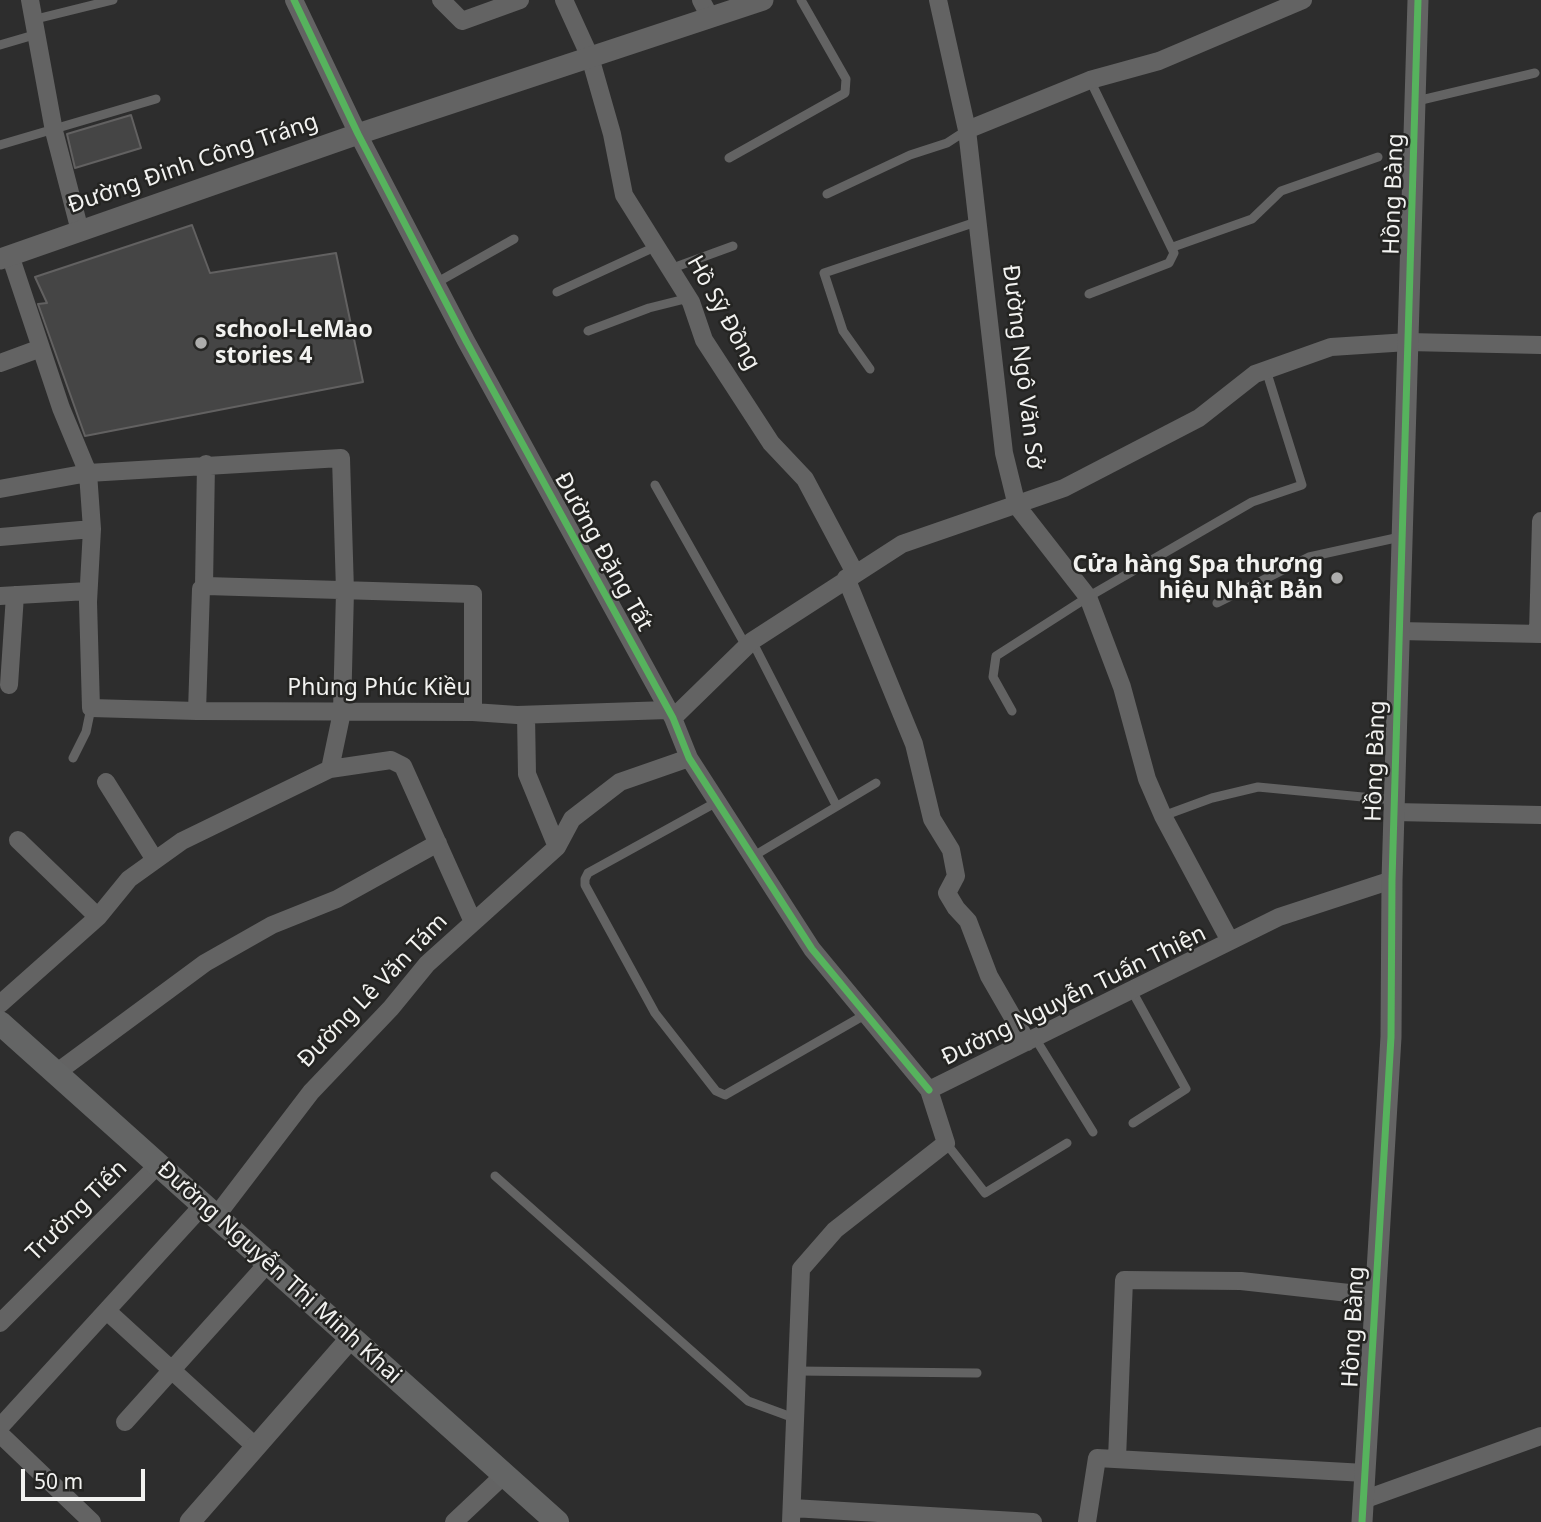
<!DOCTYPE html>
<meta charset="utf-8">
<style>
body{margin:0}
#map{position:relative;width:1541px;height:1522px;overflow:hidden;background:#2d2d2d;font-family:"Noto Sans",sans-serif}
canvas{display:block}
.scale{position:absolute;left:21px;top:1469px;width:124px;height:32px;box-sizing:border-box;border:4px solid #f2f2f0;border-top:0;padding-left:9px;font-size:21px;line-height:24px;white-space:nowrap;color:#f2f2f0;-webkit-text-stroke:5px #242422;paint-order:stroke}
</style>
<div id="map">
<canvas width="1541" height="1522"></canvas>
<div class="scale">50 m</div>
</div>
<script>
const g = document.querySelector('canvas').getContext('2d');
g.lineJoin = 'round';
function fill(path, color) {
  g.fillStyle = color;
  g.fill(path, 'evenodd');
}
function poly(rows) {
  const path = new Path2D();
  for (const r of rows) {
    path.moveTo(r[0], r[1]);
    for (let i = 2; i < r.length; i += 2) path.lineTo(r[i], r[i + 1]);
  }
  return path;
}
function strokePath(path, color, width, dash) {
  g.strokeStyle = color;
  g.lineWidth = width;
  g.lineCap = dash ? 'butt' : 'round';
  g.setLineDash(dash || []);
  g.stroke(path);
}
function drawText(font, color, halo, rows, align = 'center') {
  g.font = font + ' "Noto Sans",sans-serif';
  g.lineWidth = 5;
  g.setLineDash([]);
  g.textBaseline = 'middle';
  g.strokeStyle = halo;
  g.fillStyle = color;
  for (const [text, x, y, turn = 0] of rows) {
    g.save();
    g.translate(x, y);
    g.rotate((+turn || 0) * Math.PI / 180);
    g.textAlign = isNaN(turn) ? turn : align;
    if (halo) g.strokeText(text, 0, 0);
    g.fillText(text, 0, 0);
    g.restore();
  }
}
const building = poly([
 [131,115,141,148,75,168,67,134,131,115],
 [192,225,210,273,336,253,363,382,85,436,38,304,47,303,35,277,192,225]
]);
fill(building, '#454545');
strokePath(building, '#626161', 2);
strokePath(poly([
 [32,20,113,0],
 [0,45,34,35],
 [1417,101,1535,73],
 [0,145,156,99],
 [729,158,845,93,846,79,801,0],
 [827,194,910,155,947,143,967,130],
 [1173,247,1252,219,1281,191,1378,157],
 [670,269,733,246],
 [436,283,514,239],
 [557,292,657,246],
 [1089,294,1169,263,1174,253,1090,80],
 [588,331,649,308,689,298],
 [870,369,843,331,824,273,979,221],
 [655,485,746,646],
 [1217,603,1309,557,1400,537],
 [752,641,836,805],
 [1012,711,993,677,996,656,1088,597,1252,502,1302,485,1266,370],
 [73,758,86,732,91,708],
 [715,803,588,873,585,879,585,885,655,1013,716,1091,725,1095,868,1013],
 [1163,816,1212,798,1258,787,1394,800],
 [752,857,876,783],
 [1132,991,1186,1089,1133,1123],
 [1035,1038,1093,1132],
 [946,1143,985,1193,1067,1143],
 [495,1176,748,1401,794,1418],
 [797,1371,977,1373]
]), '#636363', 9);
strokePath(poly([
 [30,0,54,131,80,231],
 [294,0,358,134,466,341,673,718,689,758,812,949,929,1090],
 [441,0,462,21,520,0],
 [564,0,590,57,612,134,624,195,691,302,704,340,771,443,805,479,855,573],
 [701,0,710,17],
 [938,0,967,130,1004,453,1017,506,1088,597,1122,687,1147,779,1163,816,1230,941],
 [967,130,1090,80,1159,61,1303,0],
 [10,255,61,408,88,473,92,529,88,602,91,708,197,711,473,712,517,715,668,710],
 [0,363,41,348],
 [0,489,88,473,341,458,345,591,342,712,330,769],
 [0,537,92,529],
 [846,578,914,744,932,819,951,850,956,876,947,893,956,908,968,921,989,976,1027,1042],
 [204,586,206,464],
 [0,596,88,591],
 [1399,631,1541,634],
 [1538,633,1541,521],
 [9,685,15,595],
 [197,711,201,589,206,586,473,594,473,712],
 [526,715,527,774,557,847],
 [673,718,752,641,902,544,1064,488,1199,418,1255,374,1331,347,1408,342,1541,345],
 [106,782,155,860],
 [1394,812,1541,815],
 [18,840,98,917],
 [0,1004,98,917,129,879,182,841,330,769,391,760,403,766,473,922],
 [56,1073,205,963,272,925,337,899,438,843],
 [217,1215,311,1092,391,1008,427,964,557,847,572,819,620,782,689,758],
 [107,1311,256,1447],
 [0,1323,159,1164],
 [125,1422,268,1263],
 [0,1427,204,1204],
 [0,1434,92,1522],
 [1117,1459,1124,1280,1241,1281,1376,1296],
 [1363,1500,1541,1436],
 [792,1508,1033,1522],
 [454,1522,504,1475],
 [791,1522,801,1269,835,1230,946,1143,929,1090,1279,917,1392,880],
 [1087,1522,1097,1458,1365,1473]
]), '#636363', 18);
strokePath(poly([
 [0,259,358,134,763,0],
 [190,1522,350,1339],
 [1362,1522,1391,1037,1392,880,1418,0]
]), '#636363', 21);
strokePath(poly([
 [0,1023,557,1522]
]), '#646565', 24);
strokePath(poly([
 [294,0,358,134,466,341,673,718,689,758,812,949,929,1090],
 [1362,1522,1391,1037,1392,880,1418,0]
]), '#56b35d', 7);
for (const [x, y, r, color] of [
 [201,343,7,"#adadac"],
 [1337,578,7,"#adadac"]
]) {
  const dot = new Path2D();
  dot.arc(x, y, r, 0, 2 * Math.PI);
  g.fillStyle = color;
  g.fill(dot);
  strokePath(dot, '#242422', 2.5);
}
drawText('23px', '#f2f2f0', '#242422', [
 ["Đường Đinh Công Tráng",193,164,-19],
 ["Hồng Bàng",1394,194,-88],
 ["Hồ Sỹ Đồng",723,313,61],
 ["Đường Ngô Văn Sở",1022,367,83],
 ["Đường Đặng Tất",603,552,61],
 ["Phùng Phúc Kiều",379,688],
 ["Hồng Bàng",1376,761,-88],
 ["Đường Lê Văn Tám",373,991,-46],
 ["Đường Nguyễn Tuấn Thiện",1074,996,-26],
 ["Trường Tiến",77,1211,-45],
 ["Đường Nguyễn Thị Minh Khai",279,1273,42],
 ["Hồng Bàng",1354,1327,-87]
]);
drawText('bold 23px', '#f2f2f0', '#242422', [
 ["school-LeMao",215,330],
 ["stories 4",215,356],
 ["Cửa hàng Spa thương",1323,565,"right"],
 ["hiệu Nhật Bản",1323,591,"right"]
], 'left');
</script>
